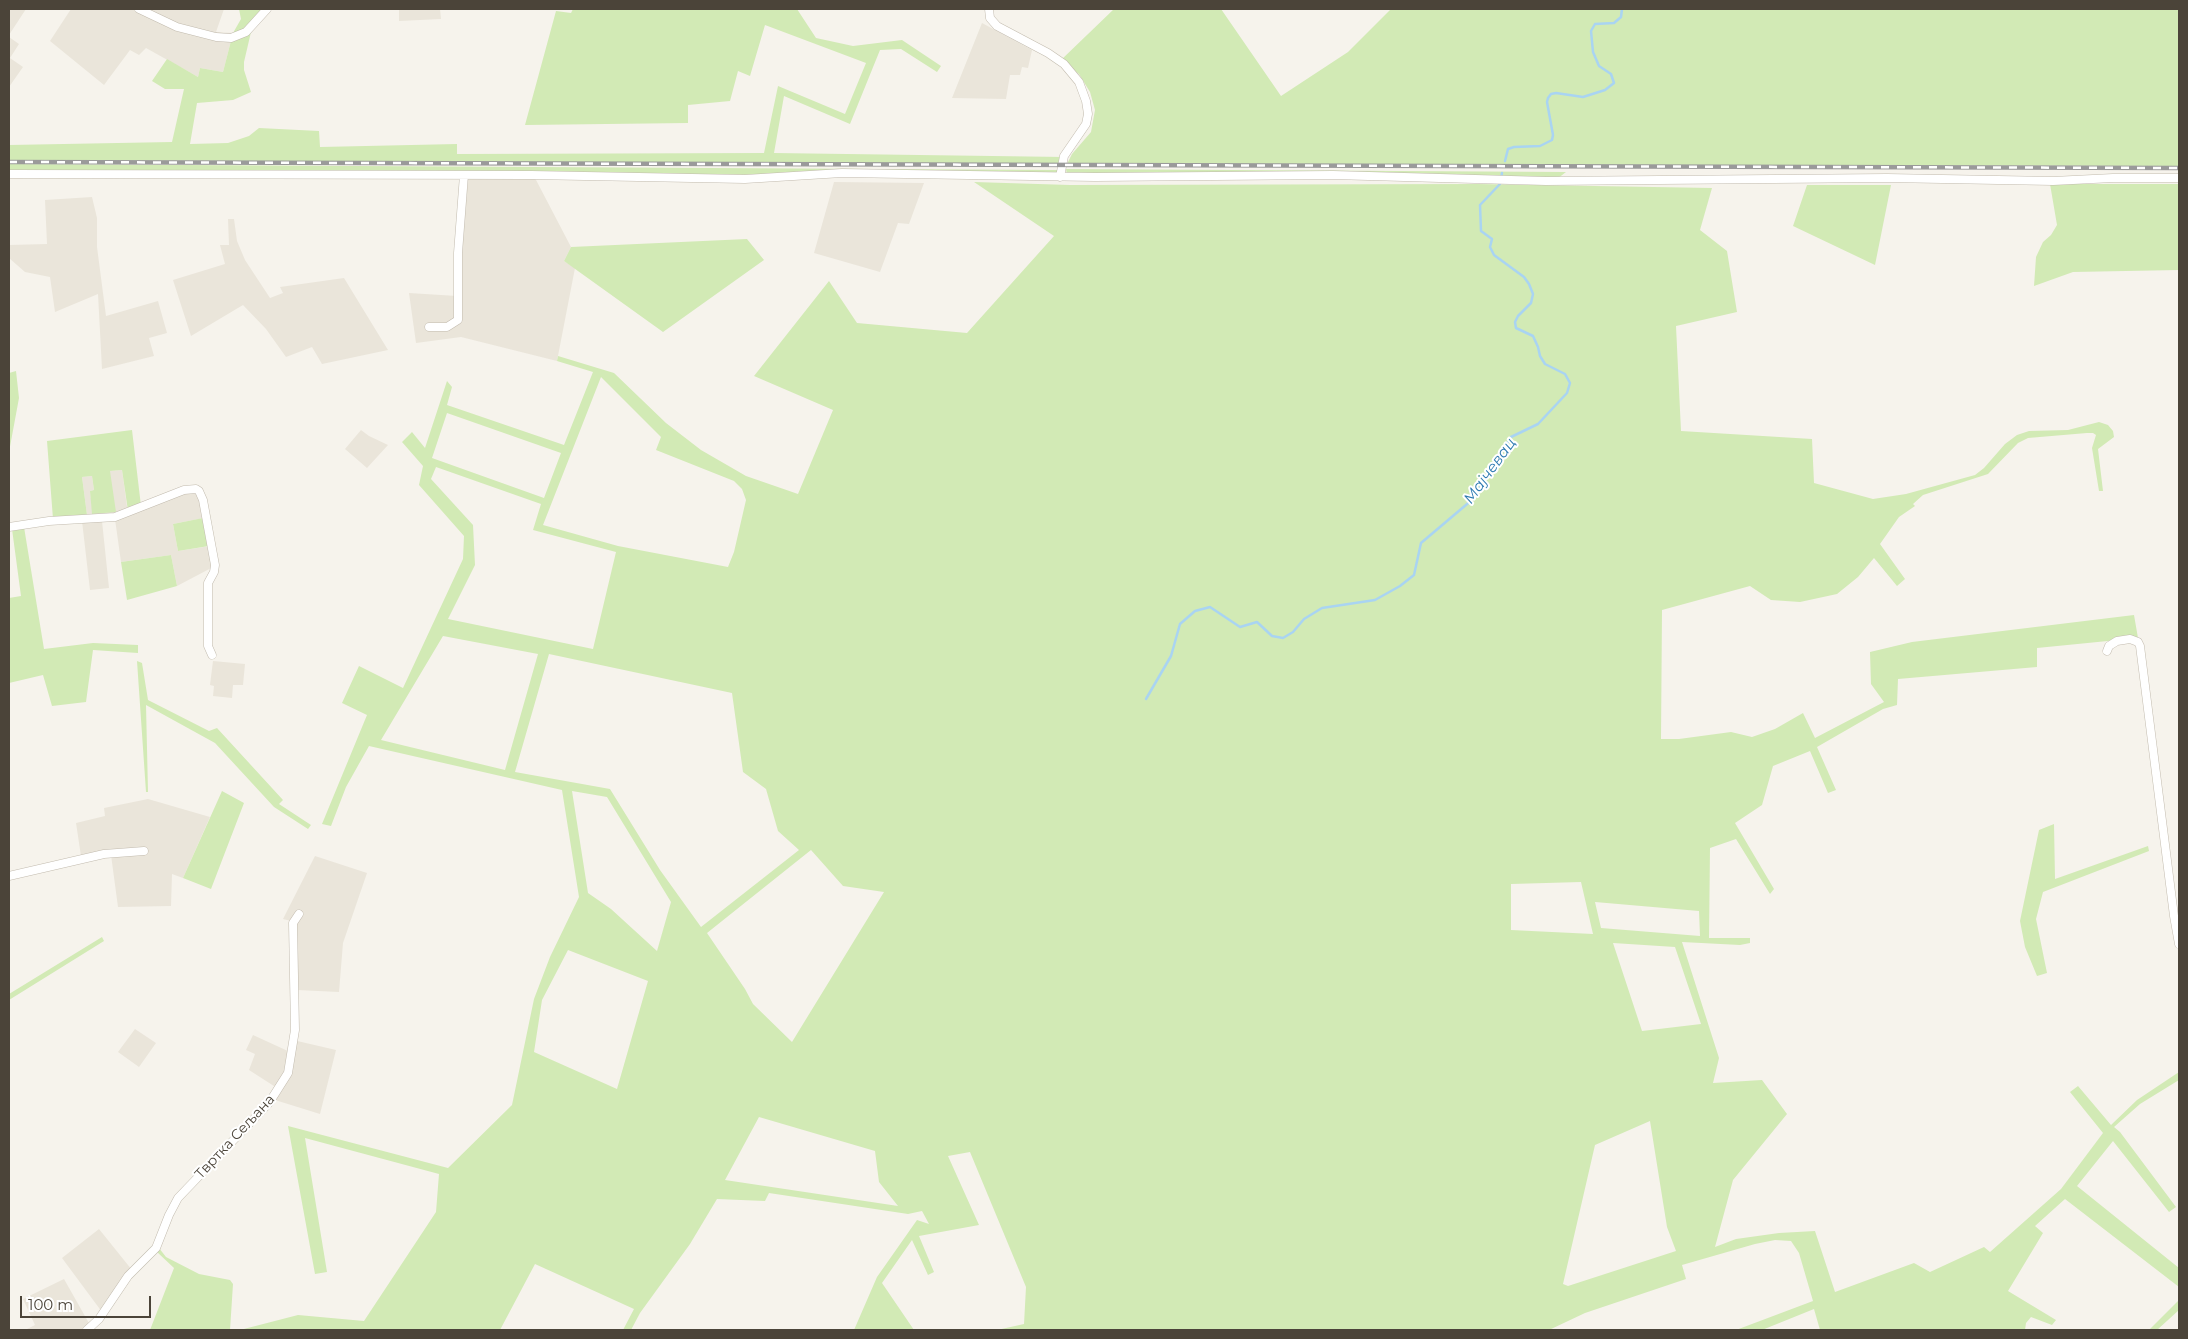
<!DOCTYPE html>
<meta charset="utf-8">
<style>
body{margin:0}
#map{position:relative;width:2188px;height:1339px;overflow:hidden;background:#f6f3ec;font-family:Montserrat,sans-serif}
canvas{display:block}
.frame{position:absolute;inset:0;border:10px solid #4b4439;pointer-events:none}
.scale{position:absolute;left:20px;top:1296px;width:131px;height:22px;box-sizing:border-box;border:2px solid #4b4439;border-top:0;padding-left:6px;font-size:15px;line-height:18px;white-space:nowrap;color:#4b4439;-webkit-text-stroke:4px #fff;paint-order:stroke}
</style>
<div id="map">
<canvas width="2188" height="1339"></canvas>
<div class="frame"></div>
<div class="scale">100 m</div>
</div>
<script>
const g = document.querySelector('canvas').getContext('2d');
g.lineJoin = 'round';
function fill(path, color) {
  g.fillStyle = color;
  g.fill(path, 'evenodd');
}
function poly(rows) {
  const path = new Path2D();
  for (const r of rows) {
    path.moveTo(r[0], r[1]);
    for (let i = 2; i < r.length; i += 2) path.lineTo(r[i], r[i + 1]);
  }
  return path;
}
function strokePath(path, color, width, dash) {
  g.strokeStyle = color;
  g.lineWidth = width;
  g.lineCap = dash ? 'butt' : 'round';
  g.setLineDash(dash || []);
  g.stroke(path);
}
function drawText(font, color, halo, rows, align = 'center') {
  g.font = font + ' Montserrat,sans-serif';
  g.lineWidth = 4;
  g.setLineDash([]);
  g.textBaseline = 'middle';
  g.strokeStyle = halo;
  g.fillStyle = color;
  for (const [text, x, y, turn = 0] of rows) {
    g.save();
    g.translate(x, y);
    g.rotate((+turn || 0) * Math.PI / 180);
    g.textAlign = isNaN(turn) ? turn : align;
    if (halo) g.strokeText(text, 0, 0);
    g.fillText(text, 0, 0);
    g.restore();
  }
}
fill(poly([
 [9,9,26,9,9,35],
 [71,9,224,9,216,32,233,33,223,72,200,68,198,77,146,48,139,55,130,50,104,85,50,41],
 [399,9,440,9,441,19,399,21],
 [982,23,1032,50,1028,68,1022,67,1020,75,1010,75,1006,99,952,98],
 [9,37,19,44,10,58,23,67,9,87],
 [535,178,571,247,564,261,575,268,557,361,461,337,416,343,409,293,457,296,468,179],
 [834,182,924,183,909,224,898,223,880,272,814,253],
 [92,197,97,218,97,247,106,316,158,301,167,333,149,338,154,356,102,369,98,294,55,312,50,277,25,272,9,258,9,245,47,244,45,200],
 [228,219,234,219,237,241,245,260,270,298,283,293,280,287,344,278,388,350,322,364,312,347,286,357,266,329,243,305,191,336,173,280,225,264,220,245,229,245],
 [361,430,369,436,388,445,367,468,345,449],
 [122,470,128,514,192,490,197,493,204,518,173,524,178,551,210,546,215,566,177,586,171,555,121,562,115,519,102,521,109,588,90,590,82,521,87,515,82,477,92,476,94,490,90,491,93,514,110,471],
 [213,661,245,664,243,685,233,685,232,698,213,696,214,686,210,685],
 [148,799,210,817,183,878,172,874,171,906,118,907,111,855,81,856,76,823,105,816,104,808],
 [315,856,367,873,343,943,339,992,297,990,291,921,283,919],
 [135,1029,156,1043,139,1067,118,1052],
 [253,1035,290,1052,293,1040,336,1050,320,1114,275,1100,277,1088,249,1070,255,1054,246,1050],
 [99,1229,132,1270,102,1312,62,1258],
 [64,1279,90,1325,84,1330,25,1330,35,1325,23,1299]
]), '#eae5da');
fill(poly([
 [239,9,263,9,251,32,244,62,244,70,251,92,233,100,197,103,190,144,228,143,249,136,259,128,319,131,320,147,457,144,457,154,764,153,778,86,845,114,866,63,765,25,750,76,738,71,730,101,688,105,688,123,525,125,556,11,571,13,573,9,797,9,816,38,853,46,902,40,941,66,937,72,901,49,880,50,850,124,784,96,774,153,1065,157,1062,164,9,160,9,145,172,142,184,89,165,89,152,81,167,59,198,77,200,68,223,72,233,33,241,19],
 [1114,9,1221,9,1281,96,1348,52,1391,9,2179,9,2179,166,1067,164,1072,154,1091,132,1095,110,1090,92,1079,74,1061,60],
 [9,164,1061,170,1059,175,788,175,9,171],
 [1066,169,1566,172,1557,179,1067,175],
 [974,182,1070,185,1477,184,1712,188,1700,230,1727,251,1737,312,1676,326,1681,431,1812,439,1814,483,1873,499,1906,494,1975,475,1984,468,2005,444,2017,435,2029,431,2068,430,2099,422,2108,425,2113,431,2114,437,2098,449,2103,491,2099,491,2092,448,2096,435,2093,433,2087,433,2028,438,2018,443,1988,474,1923,495,1913,504,1915,506,1899,517,1880,544,1905,579,1897,586,1874,558,1858,577,1837,594,1800,602,1771,600,1750,586,1662,610,1661,739,1679,739,1731,732,1752,737,1775,729,1803,713,1815,738,1884,702,1871,684,1870,652,1912,642,2134,615,2138,638,2037,648,2037,667,1898,679,1897,705,1883,709,1817,747,1836,790,1828,793,1810,751,1773,766,1762,805,1735,823,1774,889,1770,894,1736,839,1710,848,1709,938,1750,938,1750,943,1740,945,1682,942,1719,1058,1713,1083,1762,1080,1787,1114,1733,1180,1715,1247,1736,1239,1779,1233,1815,1231,1835,1292,1914,1263,1930,1272,1984,1247,1990,1252,2061,1189,2103,1133,2070,1092,2078,1086,2111,1125,2137,1100,2179,1072,2179,1080,2140,1104,2114,1127,2120,1132,2176,1207,2169,1212,2113,1141,2077,1186,2179,1268,2179,1287,2065,1199,2035,1226,2043,1233,2008,1291,2056,1320,2052,1325,2031,1317,2026,1323,2025,1330,1820,1330,1814,1309,1762,1330,1736,1330,1813,1301,1799,1253,1791,1241,1775,1240,1755,1244,1682,1265,1686,1279,1585,1313,1549,1330,997,1330,1024,1324,1026,1287,970,1152,948,1156,979,1225,919,1236,934,1272,928,1275,912,1240,882,1283,914,1330,854,1330,877,1277,917,1220,929,1224,922,1211,908,1214,769,1193,765,1201,717,1199,690,1244,640,1313,631,1330,623,1330,634,1309,535,1264,500,1330,240,1330,298,1315,364,1321,436,1212,439,1174,305,1138,327,1272,315,1274,288,1126,448,1168,512,1105,534,999,550,957,579,897,562,790,369,746,346,787,331,826,322,824,367,715,342,703,359,666,403,688,463,559,464,536,419,485,423,466,402,442,412,432,425,448,447,381,452,387,447,405,564,445,593,372,557,361,558,356,614,373,666,423,701,450,746,476,798,494,833,410,754,376,829,281,857,323,967,333,1054,236],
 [601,377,661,437,656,450,734,481,742,489,746,500,734,552,728,567,618,546,543,525],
 [447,413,561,453,544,498,432,458],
 [436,467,541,504,533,530,616,552,593,649,448,619,475,565,473,525,431,479],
 [443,636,538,654,505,770,381,740],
 [549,654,732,693,743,772,766,789,778,831,799,850,701,927,660,870,610,789,515,772],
 [572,791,607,797,671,902,657,951,611,909,588,893],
 [811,850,843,886,884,892,792,1042,753,1004,745,989,707,933],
 [1581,882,1593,934,1511,930,1511,884],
 [1595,902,1699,911,1700,936,1601,928],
 [1613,943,1675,947,1701,1024,1642,1031],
 [568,950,648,981,617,1089,534,1052,542,1000],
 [759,1117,875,1151,879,1182,898,1206,725,1180],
 [1650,1121,1667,1227,1676,1251,1568,1286,1563,1284,1595,1145],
 [2050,184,2179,184,2179,270,2073,272,2034,286,2036,257,2043,242,2051,235,2057,225],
 [1807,185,1891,185,1875,265,1793,226],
 [747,239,764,260,663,332,564,261,571,247],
 [16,371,19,398,9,452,9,373],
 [132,430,141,506,128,511,122,470,110,471,116,512,92,514,90,491,94,490,92,476,82,477,87,515,53,519,47,441],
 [208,517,215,545,178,551,173,524],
 [24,527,44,649,93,643,138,645,138,653,93,650,86,702,52,706,43,675,9,683,9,598,21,596,12,529],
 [171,555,177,586,127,600,121,562],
 [137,661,142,663,148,700,209,731,217,728,283,800,279,804,311,825,308,829,274,807,215,743,146,705,148,792,146,792],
 [222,791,244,803,211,889,183,878],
 [2054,824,2055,879,2148,846,2149,851,2043,892,2036,919,2047,973,2037,976,2025,947,2020,921,2039,830],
 [102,937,104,941,9,1000,9,994],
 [159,1248,166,1257,199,1274,230,1280,233,1284,230,1330,150,1330,174,1268,157,1252],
 [2179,1300,2179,1310,2157,1330,2149,1330]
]), '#d2eab5');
strokePath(poly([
 [1505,161,1508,149,1514,147,1540,146,1552,140,1553,135,1547,102,1548,98,1551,94,1556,93,1583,97,1605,90,1614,83,1611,74,1599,66,1593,52,1591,31,1595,24,1614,23,1621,17,1622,9],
 [1146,699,1171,656,1180,624,1195,611,1210,607,1240,627,1257,622,1272,636,1283,638,1293,632,1304,619,1322,608,1375,600,1400,586,1414,575,1421,543,1473,499,1511,437,1538,424,1567,393,1570,383,1565,374,1545,364,1540,356,1538,347,1533,336,1516,328,1515,322,1518,316,1531,303,1533,294,1529,284,1524,277,1494,255,1490,247,1492,239,1481,231,1480,205,1500,184,1502,173]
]), '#a9d4f2', 2.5);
const street = poly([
 [139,9,177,27,216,37,231,38,246,32,267,9],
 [989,9,990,18,997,26,1048,53,1064,64,1079,82,1086,101,1088,114,1086,124,1064,156,1060,177],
 [9,174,531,175,745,179,842,173,1095,177,1333,175,1546,181,1887,178,2053,181,2113,178,2179,178],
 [429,327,447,327,458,320,458,253,464,175],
 [9,527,49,521,115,517,184,490,196,489,199,491,203,500,215,565,214,572,208,583,208,646,212,655],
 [2107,651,2109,646,2117,641,2130,639,2138,642,2140,646,2174,916,2179,944],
 [9,876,104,854,144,851],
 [87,1330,99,1319,128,1276,156,1248,169,1215,178,1198,269,1103,288,1073,295,1030,293,923,299,914]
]);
strokePath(street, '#c2bbae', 9);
strokePath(street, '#fff', 8);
const rail = poly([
 [9,162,2179,168]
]);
strokePath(rail, '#9a9a9a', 4.5);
strokePath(rail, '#fff', 2.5, [8]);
drawText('14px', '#4b4439', '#fff', [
 ["Твртка Сељана",235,1137,-47]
]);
drawText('italic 15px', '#2e7ab2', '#fff', [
 ["Мајчевац",1490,471,-54]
]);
</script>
